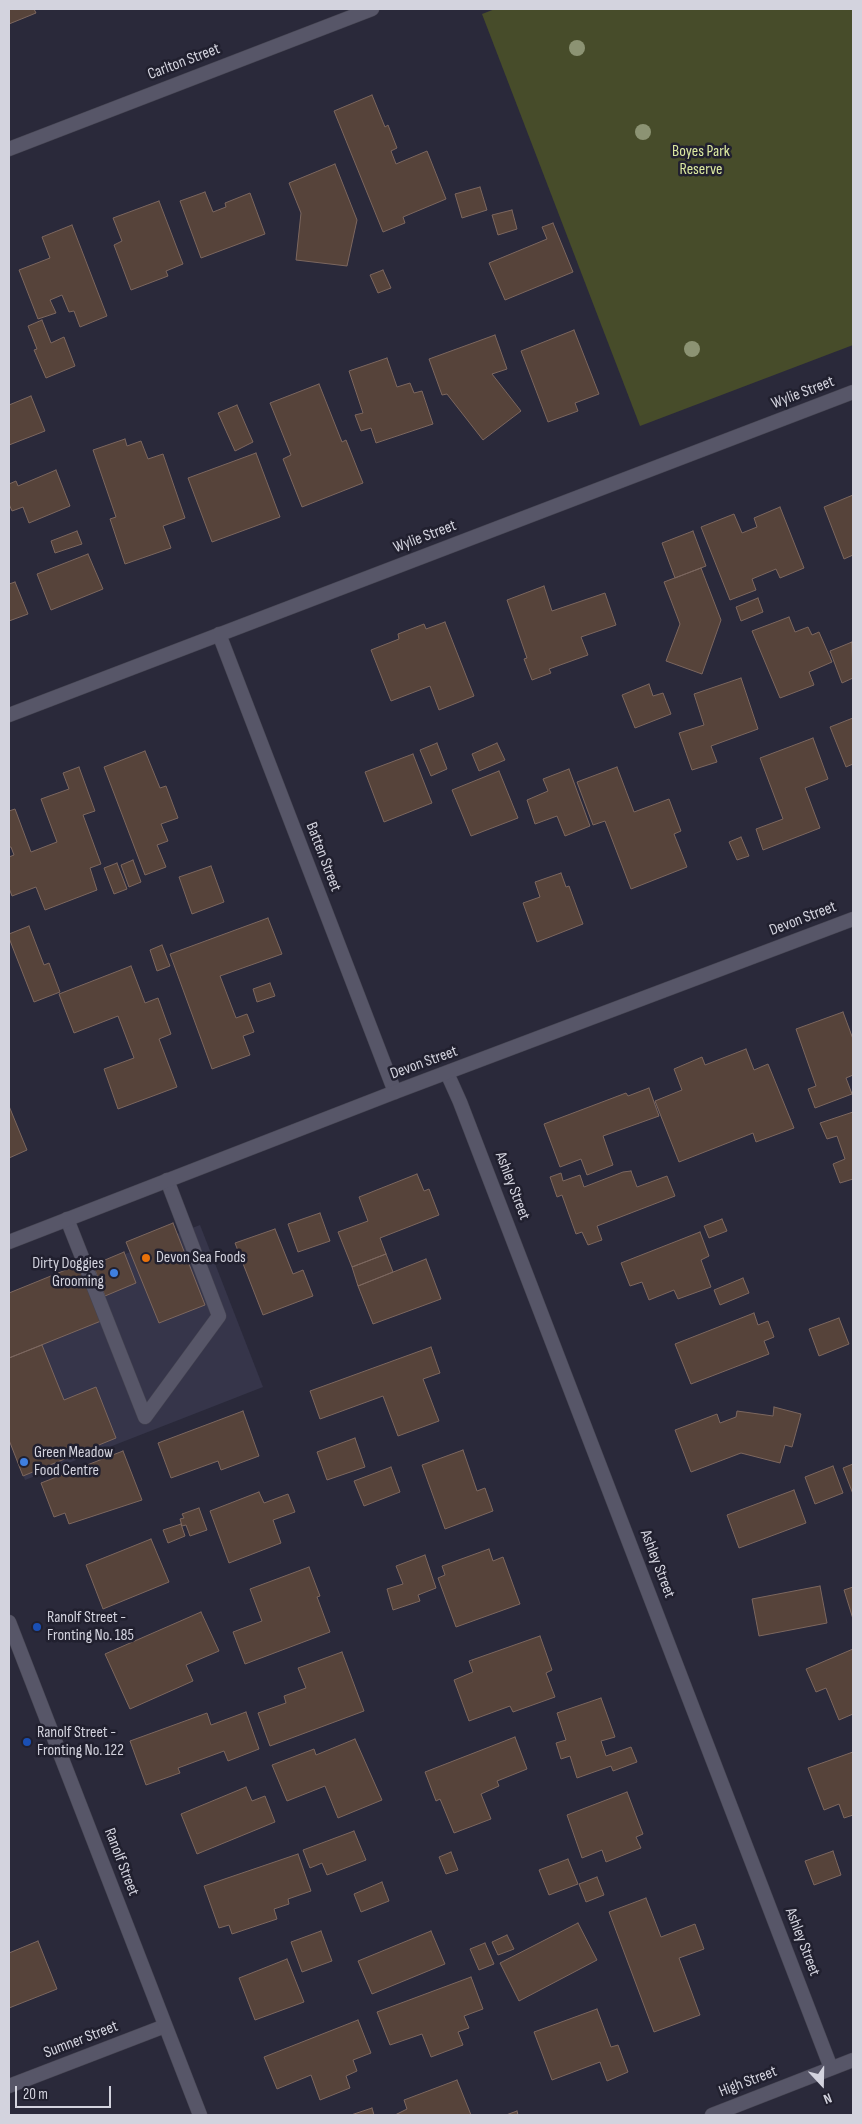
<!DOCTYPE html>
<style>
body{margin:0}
#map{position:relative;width:862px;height:2124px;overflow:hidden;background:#2a293a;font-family:"Sofia Sans Condensed",sans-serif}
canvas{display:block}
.frame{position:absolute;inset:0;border:10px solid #d3d3de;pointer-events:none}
.north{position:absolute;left:797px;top:2059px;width:50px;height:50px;-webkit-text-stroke:4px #21202f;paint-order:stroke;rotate:159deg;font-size:14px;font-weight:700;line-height:20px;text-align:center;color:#d3d3de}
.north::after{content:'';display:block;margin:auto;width:18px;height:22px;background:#d3d3de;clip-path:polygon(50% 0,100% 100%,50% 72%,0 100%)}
.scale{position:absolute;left:15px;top:2086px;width:96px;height:22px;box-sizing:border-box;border:2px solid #d3d3de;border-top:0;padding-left:6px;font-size:15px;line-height:18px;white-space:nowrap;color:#d3d3de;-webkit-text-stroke:4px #21202f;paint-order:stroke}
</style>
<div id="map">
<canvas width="862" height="2124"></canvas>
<div class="frame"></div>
<div class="north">N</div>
<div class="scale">20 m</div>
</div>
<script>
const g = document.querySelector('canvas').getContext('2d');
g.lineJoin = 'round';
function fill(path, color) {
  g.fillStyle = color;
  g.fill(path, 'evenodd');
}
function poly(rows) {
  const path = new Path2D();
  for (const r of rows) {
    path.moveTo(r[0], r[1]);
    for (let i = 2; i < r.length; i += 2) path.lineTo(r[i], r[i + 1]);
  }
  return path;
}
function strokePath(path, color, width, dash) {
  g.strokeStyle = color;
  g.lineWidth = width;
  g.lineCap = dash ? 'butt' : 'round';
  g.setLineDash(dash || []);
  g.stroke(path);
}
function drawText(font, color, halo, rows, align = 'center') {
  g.font = font + ' "Sofia Sans Condensed",sans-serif';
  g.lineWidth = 5;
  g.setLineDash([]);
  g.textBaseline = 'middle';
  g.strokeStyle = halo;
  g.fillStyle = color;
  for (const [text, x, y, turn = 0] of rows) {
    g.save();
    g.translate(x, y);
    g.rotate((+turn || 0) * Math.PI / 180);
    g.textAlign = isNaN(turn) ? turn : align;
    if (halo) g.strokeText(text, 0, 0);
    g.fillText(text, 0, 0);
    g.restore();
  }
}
fill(poly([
 [200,1225,263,1387,25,1480,9,1435,9,1299]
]), '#36354a');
fill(poly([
 [495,9,853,9,853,345,640,426,482,14]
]), '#474c2a');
const building = poly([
 [9,9,34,9,36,13,9,24,9,9],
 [372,95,385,127,388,125,397,148,391,151,396,164,427,151,446,199,403,217,405,223,383,232,334,111,372,95],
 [335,164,357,220,347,266,296,260,301,213,289,183,335,164],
 [480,187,487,210,462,218,455,194,480,187],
 [205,192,213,212,226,207,225,203,250,193,265,234,201,258,180,201,205,192],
 [159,201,183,264,166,271,168,276,131,290,114,245,122,241,113,218,159,201],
 [512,210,517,229,498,235,492,215,512,210],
 [553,223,573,272,505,300,489,263,547,239,542,227,553,223],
 [72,225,107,316,80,327,74,311,69,312,62,295,50,300,56,313,38,319,19,270,50,258,42,237,72,225],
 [383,270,391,288,378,293,370,275,383,270],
 [42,320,51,343,64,337,75,366,46,378,34,350,37,349,28,326,42,320],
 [574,330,599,394,575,403,578,411,548,422,521,351,574,330],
 [495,335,507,369,492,374,521,411,483,440,447,394,442,395,429,359,495,335],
 [387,358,397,387,410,383,414,393,422,391,433,424,376,443,371,428,361,431,355,415,363,413,349,371,387,358],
 [319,384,342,442,346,440,363,483,302,507,283,459,291,455,270,403,319,384],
 [31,396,45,431,9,445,9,405,31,396],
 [237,405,253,442,235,451,218,413,237,405],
 [125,439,127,446,141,441,148,459,163,454,185,518,163,526,171,548,125,564,110,519,116,517,93,450,125,439],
 [256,453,280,517,212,542,188,478,256,453],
 [56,470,70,506,29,523,23,507,12,511,9,504,9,484,16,481,18,486,56,470],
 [853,495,853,555,844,559,824,507,853,495],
 [780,507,804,568,780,578,776,569,752,579,756,590,730,600,701,527,734,514,742,533,757,527,754,518,780,507],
 [77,531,82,544,55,553,51,541,77,531],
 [693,531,706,566,675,578,662,543,693,531],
 [88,554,103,589,51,610,37,574,88,554],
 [701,568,721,620,702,674,666,661,680,624,664,582,701,568],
 [15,582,28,614,9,621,9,584,15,582],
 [544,586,552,611,605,593,616,625,581,637,588,655,549,669,551,673,532,680,524,659,527,658,507,600,544,586],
 [758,598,763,612,741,621,736,607,758,598],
 [789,617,795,632,808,627,812,635,819,632,832,662,809,672,814,685,780,698,752,631,789,617],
 [445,622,474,696,439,710,430,686,391,701,371,650,399,639,398,634,424,624,426,629,445,622],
 [852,642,853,678,842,683,830,651,852,642],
 [741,678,758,729,711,746,717,762,692,770,679,733,704,725,694,694,741,678],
 [649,684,653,696,663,693,671,714,635,728,622,695,649,684],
 [853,718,853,764,846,767,830,727,853,718],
 [813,738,828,779,805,788,820,828,763,850,756,829,783,819,760,758,813,738],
 [437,743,447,769,431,776,420,750,437,743],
 [497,743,505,760,479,771,472,754,497,743],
 [145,751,160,788,166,786,178,818,161,824,168,841,157,845,166,867,145,875,104,767,145,751],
 [413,754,432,803,384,822,365,772,413,754],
 [79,767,95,811,83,815,101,864,90,868,97,890,45,910,36,887,12,896,9,888,9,857,14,855,11,847,9,847,9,811,15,809,31,852,57,842,41,799,69,789,63,773,79,767],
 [617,767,634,812,669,799,681,831,674,834,687,867,631,889,605,821,593,825,577,782,617,767],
 [569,769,590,826,565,836,557,816,535,824,527,800,548,791,543,779,569,769],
 [499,771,518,818,471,836,452,790,499,771],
 [741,837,749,856,737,860,729,842,741,837],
 [133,860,141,882,129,887,121,865,133,860],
 [117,863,127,889,114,894,104,868,117,863],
 [211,866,224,902,192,914,179,877,211,866],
 [561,873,566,887,569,886,583,924,537,942,523,903,540,897,535,882,561,873],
 [268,918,282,954,220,976,236,1018,247,1014,254,1032,243,1036,250,1055,212,1069,170,954,268,918],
 [29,926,44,965,49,963,60,992,34,1002,9,938,9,934,29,926],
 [162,945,170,966,157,971,150,950,162,945],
 [131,966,145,1003,158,998,171,1034,159,1039,177,1087,118,1109,104,1069,134,1058,118,1016,74,1033,59,994,131,966],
 [270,983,275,996,257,1002,253,989,270,983],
 [843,1012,853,1039,853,1075,846,1078,852,1094,815,1108,808,1089,816,1086,796,1029,843,1012],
 [746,1049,754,1070,768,1064,794,1128,756,1142,753,1133,679,1162,655,1101,682,1090,674,1069,702,1057,705,1065,746,1049],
 [649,1088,659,1116,603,1136,613,1165,587,1175,581,1159,560,1167,544,1124,626,1093,628,1096,649,1088],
 [9,1106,27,1150,9,1158,9,1106],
 [853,1112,853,1179,840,1183,833,1164,845,1159,837,1136,827,1139,820,1123,853,1112],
 [631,1171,637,1187,667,1176,675,1196,597,1226,602,1240,588,1245,582,1232,576,1234,562,1195,557,1197,550,1177,561,1173,563,1181,580,1175,584,1187,623,1172,631,1171],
 [417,1174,424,1191,429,1189,439,1215,380,1238,386,1254,352,1267,338,1232,368,1221,359,1197,417,1174],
 [320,1213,330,1241,298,1252,288,1224,320,1213],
 [722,1219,727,1231,709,1238,704,1226,722,1219],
 [173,1223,205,1305,159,1323,126,1242,173,1223],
 [275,1229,293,1274,303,1270,313,1296,263,1315,235,1243,275,1229],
 [700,1232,709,1256,701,1260,711,1287,678,1299,674,1290,649,1300,642,1282,630,1286,621,1263,700,1232],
 [124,1252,136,1283,105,1296,93,1265,124,1252],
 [386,1254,393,1272,358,1286,352,1267,386,1254],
 [426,1259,441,1299,373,1324,358,1286,426,1259],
 [78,1265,101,1321,9,1358,9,1293,78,1265],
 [743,1278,749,1293,720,1305,714,1290,743,1278],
 [754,1313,758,1325,768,1321,774,1337,764,1341,769,1354,691,1384,675,1344,754,1313],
 [839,1318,849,1344,819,1356,809,1329,839,1318],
 [42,1345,64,1400,96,1387,116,1438,23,1476,9,1440,9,1358,42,1345],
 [431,1347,440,1373,423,1379,439,1421,398,1436,383,1396,320,1419,310,1391,431,1347],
 [774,1407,801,1414,792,1447,785,1445,780,1463,741,1453,691,1472,675,1430,717,1414,720,1423,736,1417,737,1411,773,1416,774,1407],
 [243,1411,259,1456,221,1470,218,1461,171,1478,158,1443,243,1411],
 [355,1438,365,1467,327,1480,317,1452,355,1438],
 [463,1450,477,1491,485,1488,493,1511,445,1529,422,1465,463,1450],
 [123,1451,142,1500,69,1524,65,1513,54,1517,41,1483,123,1451],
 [853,1464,853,1494,843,1468,853,1464],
 [833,1466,843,1493,815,1504,805,1477,833,1466],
 [391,1467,400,1492,364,1506,354,1481,391,1467],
 [794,1490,806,1523,739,1548,727,1515,794,1490],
 [259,1492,264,1503,288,1494,295,1512,273,1520,281,1543,229,1563,210,1511,259,1492],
 [199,1508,207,1530,190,1536,186,1525,182,1526,180,1519,184,1518,182,1514,199,1508],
 [181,1524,185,1536,168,1543,163,1530,181,1524],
 [151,1539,169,1582,103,1609,86,1565,151,1539],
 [489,1549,493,1561,503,1557,520,1604,456,1627,438,1578,445,1575,442,1566,489,1549],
 [425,1555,436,1588,418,1595,420,1601,393,1610,387,1589,403,1584,396,1566,425,1555],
 [309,1567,320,1596,317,1597,330,1632,245,1664,233,1632,262,1621,250,1589,309,1567],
 [820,1586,827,1623,759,1636,752,1599,820,1586],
 [853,1587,853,1619,844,1590,853,1587],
 [201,1612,219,1651,186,1665,193,1681,130,1709,105,1654,201,1612],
 [540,1636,552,1670,546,1673,555,1697,513,1712,510,1706,469,1721,454,1680,473,1672,469,1661,540,1636],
 [853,1649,853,1714,839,1720,826,1688,816,1692,806,1669,853,1649],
 [342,1652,364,1711,270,1746,258,1713,286,1703,284,1696,306,1688,298,1668,342,1652],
 [601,1698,615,1737,601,1741,606,1756,631,1747,637,1762,613,1771,611,1766,577,1778,570,1756,561,1759,556,1743,566,1740,557,1713,601,1698],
 [246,1712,259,1749,228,1761,224,1751,178,1768,180,1773,146,1785,130,1741,207,1713,211,1725,246,1712],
 [515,1737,527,1769,497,1781,499,1786,481,1794,491,1819,454,1833,440,1799,436,1801,425,1772,515,1737],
 [355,1739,382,1800,338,1818,325,1786,287,1801,272,1765,314,1749,316,1755,355,1739],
 [853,1752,853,1815,844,1818,839,1804,824,1810,808,1768,853,1752],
 [246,1787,252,1801,265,1796,275,1822,197,1854,181,1814,246,1787],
 [627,1792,643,1834,636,1837,641,1848,606,1862,602,1850,582,1858,567,1815,627,1792],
 [354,1831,366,1860,327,1875,322,1863,310,1868,303,1850,354,1831],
 [833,1851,841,1875,814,1885,805,1861,833,1851],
 [451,1852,458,1870,446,1874,439,1857,451,1852],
 [298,1854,311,1891,288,1899,289,1904,274,1909,277,1919,232,1934,229,1925,219,1928,204,1886,298,1854],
 [568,1859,578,1884,549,1895,539,1870,568,1859],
 [597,1877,604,1895,586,1902,579,1884,597,1877],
 [382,1882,389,1901,361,1912,354,1894,382,1882],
 [646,1898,661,1937,695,1924,704,1949,679,1958,700,2015,654,2032,609,1912,646,1898],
 [578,1923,597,1960,519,2001,500,1963,578,1923],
 [321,1931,332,1961,302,1972,291,1942,321,1931],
 [431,1931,445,1964,372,1994,358,1961,431,1931],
 [507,1935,514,1949,498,1955,492,1942,507,1935],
 [38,1941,57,1989,9,2008,9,1953,38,1941],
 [485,1943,494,1964,479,1970,470,1949,485,1943],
 [287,1959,304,2002,255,2020,239,1978,287,1959],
 [471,1977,483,2009,464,2016,469,2028,458,2032,463,2045,431,2057,422,2034,390,2045,377,2012,471,1977],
 [597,2009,611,2047,618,2045,628,2072,607,2081,600,2062,552,2080,534,2032,597,2009],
 [358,2020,371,2053,353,2060,357,2071,346,2076,350,2088,320,2100,311,2075,277,2089,264,2057,358,2020],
 [457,2080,471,2115,395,2115,407,2109,404,2100,457,2080],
 [372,2108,374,2115,351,2115,372,2108],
 [517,2111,518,2115,506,2115,517,2111]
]);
fill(building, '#56433a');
strokePath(building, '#7c675f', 1);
const service = poly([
 [67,1219,145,1417],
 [145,1417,219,1316,167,1180]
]);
const minor = poly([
 [9,149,372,9],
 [219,634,395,1092],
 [9,715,853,392],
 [447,1073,460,1102,831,2068],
 [9,2086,165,2026],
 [712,2115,853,2060]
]);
const tertiary = poly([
 [9,1622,200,2115]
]);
const secondary = poly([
 [9,1242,395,1092,853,919]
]);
strokePath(service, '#454451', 15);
strokePath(minor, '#454451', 15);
strokePath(tertiary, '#454451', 15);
strokePath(secondary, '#454451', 15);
strokePath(service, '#575668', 14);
strokePath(minor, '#575668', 14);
strokePath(tertiary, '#575668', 14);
strokePath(secondary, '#575668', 14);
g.fillStyle = '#8c9373';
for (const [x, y] of [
 [577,48],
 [643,132],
 [692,349]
]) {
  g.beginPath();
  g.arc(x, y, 8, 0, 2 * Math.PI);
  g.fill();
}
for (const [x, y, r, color] of [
 [146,1258,5,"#e8710a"],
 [114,1273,5,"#3f7fe0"],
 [24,1462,5,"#3f7fe0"],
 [37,1627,5,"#1a4fb4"],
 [27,1742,5,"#1a4fb4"]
]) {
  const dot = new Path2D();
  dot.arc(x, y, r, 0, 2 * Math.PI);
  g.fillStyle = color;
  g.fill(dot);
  strokePath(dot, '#21202f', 2);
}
drawText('16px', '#d3d3de', '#21202f', [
 ["Carlton Street",184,62,-21],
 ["Wylie Street",803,393,-21],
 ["Wylie Street",425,537,-21],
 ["Batten Street",323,857,69],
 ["Devon Street",803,919,-21],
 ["Devon Street",424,1063,-20],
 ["Ashley Street",512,1186,69],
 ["Ashley Street",657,1564,69],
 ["Ranolf Street",121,1862,69],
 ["Ashley Street",802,1942,69],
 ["Sumner Street",81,2040,-21],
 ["High Street",748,2082,-21]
]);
drawText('16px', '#dce9a1', '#21202f', [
 ["Boyes Park",701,152],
 ["Reserve",701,170]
]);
drawText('16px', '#d3d3de', '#21202f', [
 ["Devon Sea Foods",156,1258],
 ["Dirty Doggies",104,1264,"right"],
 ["Grooming",104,1282,"right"],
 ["Green Meadow",34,1453],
 ["Food Centre",34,1471],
 ["Ranolf Street -",47,1618],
 ["Fronting No. 185",47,1636],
 ["Ranolf Street -",37,1733],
 ["Fronting No. 122",37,1751]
], 'left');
</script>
